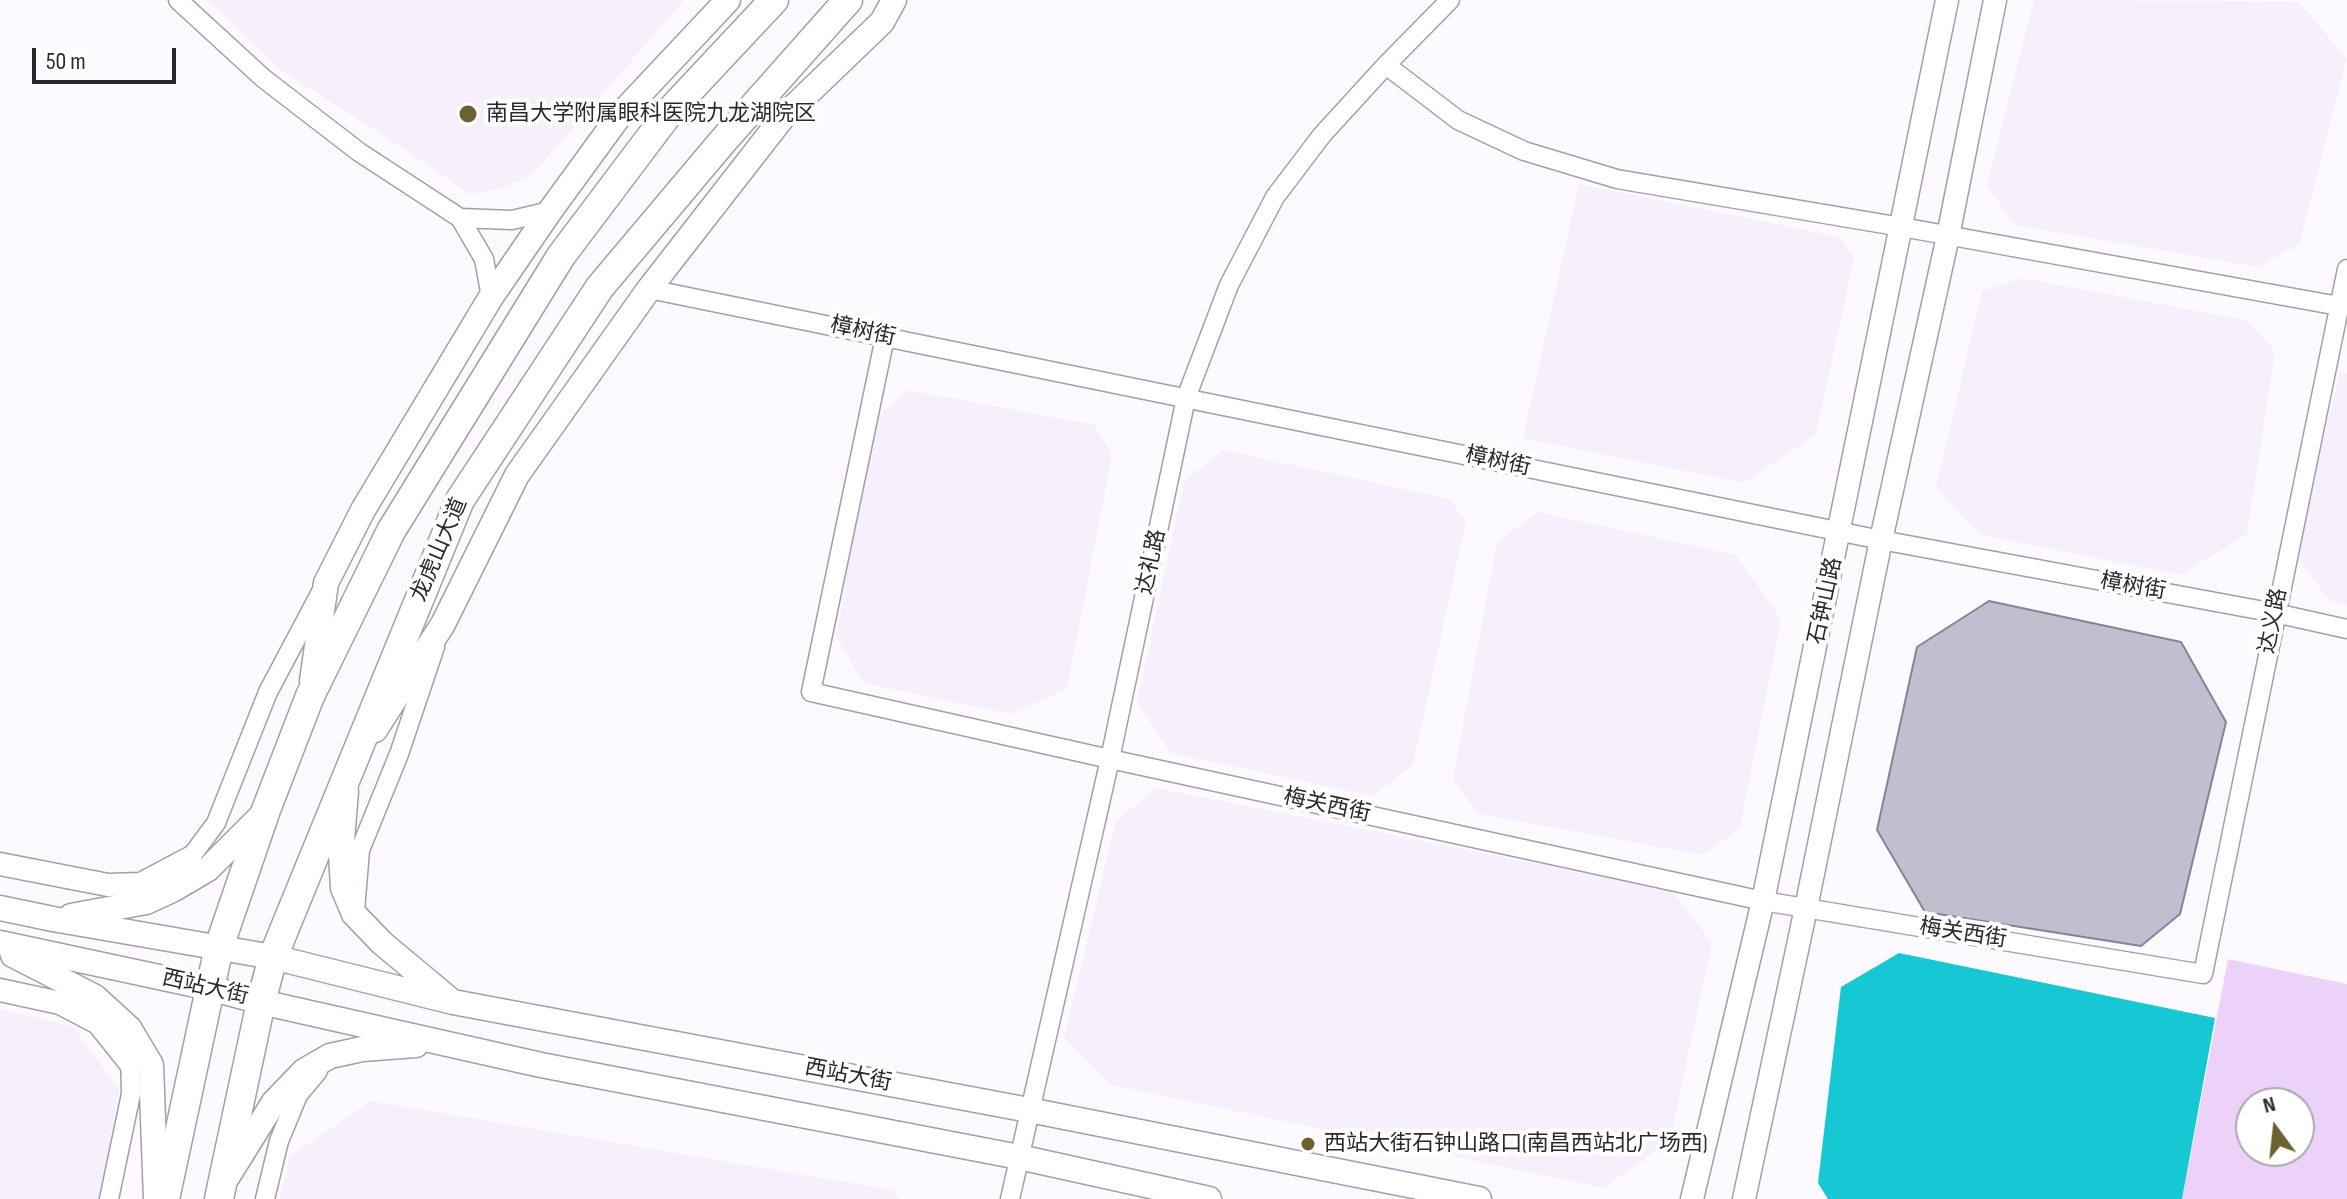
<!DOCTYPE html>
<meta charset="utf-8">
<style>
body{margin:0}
#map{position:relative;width:2347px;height:1199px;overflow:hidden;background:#fcfafe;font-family:"Sofia Sans Condensed",sans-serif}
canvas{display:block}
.north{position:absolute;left:2235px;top:1087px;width:80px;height:80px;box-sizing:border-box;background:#fff;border:2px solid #aaa9ab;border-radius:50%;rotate:345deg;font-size:22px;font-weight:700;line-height:32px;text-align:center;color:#2b282d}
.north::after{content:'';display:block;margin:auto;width:28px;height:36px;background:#6c622f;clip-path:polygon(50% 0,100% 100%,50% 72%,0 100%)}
.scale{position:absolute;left:32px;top:48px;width:144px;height:36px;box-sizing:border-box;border:4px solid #2b282d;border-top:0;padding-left:10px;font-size:24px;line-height:28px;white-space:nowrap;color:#2b282d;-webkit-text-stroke:6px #fff;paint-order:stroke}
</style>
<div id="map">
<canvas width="2347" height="1199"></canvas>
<div class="north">N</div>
<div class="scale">50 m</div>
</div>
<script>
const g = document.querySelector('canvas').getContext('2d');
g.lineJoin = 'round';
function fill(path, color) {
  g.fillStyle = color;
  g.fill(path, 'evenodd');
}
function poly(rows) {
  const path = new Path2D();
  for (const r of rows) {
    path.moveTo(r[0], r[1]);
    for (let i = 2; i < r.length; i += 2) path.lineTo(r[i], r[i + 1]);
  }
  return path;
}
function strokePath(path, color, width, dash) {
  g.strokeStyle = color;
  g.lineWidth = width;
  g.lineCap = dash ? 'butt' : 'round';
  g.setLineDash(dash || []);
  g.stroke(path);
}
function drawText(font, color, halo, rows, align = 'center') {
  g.font = font + ' "Sofia Sans Condensed","Noto Sans SC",sans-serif';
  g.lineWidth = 8;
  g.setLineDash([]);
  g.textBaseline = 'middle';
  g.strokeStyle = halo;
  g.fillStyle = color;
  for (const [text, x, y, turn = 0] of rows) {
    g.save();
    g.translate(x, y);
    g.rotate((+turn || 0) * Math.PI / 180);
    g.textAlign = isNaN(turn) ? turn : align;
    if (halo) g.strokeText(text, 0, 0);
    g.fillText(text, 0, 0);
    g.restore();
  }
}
fill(poly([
 [207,0,684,0,534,173,501,189,469,194,418,158,281,70],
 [2034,0,2299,2,2347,59,2299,244,2258,267,2014,225,1987,186],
 [1579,184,1840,237,1854,258,1816,434,1744,483,1523,438],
 [2021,278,2246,320,2275,351,2247,534,2181,575,1980,535,1936,488,1982,291],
 [2340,372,2347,374,2347,605,2330,601,2295,556],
 [908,390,1095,425,1112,455,1067,689,1010,714,863,683,837,637,869,423],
 [1223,450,1450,499,1466,521,1413,765,1373,796,1170,753,1137,702,1184,482],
 [1538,512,1736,555,1781,619,1740,828,1703,855,1478,814,1453,779,1497,542],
 [1156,788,1672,891,1712,943,1670,1140,1604,1188,1111,1085,1064,1038,1116,821],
 [0,1009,72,1026,119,1089,100,1199,0,1199],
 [371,1101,893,1190,899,1199,279,1199,290,1156]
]), '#f8effc');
fill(poly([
 [2228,959,2347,984,2347,1199,2182,1199],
 [2251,1103,2299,1103,2299,1151,2251,1151]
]), '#ecd2f9');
fill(poly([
 [1899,953,2215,1018,2182,1199,1828,1199,1818,1183,1841,987]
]), '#15c8d3');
const building = poly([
 [1989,601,2181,642,2226,722,2180,914,2141,946,1925,912,1877,830,1917,647,1989,601]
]);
fill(building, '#c0becf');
strokePath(building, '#868494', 2);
const minor = poly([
 [178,0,263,78,359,152,460,218],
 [1386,65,1458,120,1524,151,1617,179,1902,227,2339,306],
 [649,289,1881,540,2275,613,2347,629],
 [491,297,484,259,460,218,512,220,550,211],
 [885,337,811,692,1110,759,1763,901,2203,974,2347,269],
 [184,870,190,858,216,823,268,692,321,592],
 [355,911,360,850,399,754,435,647],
 [109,1199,131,1094,130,1051],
 [265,1199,279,1141,298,1095,318,1071],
 [1010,1199,1110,759,1186,398,1229,285,1275,197,1322,135,1386,65,1450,0]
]);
const tertiary = poly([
 [0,864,108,885,141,884,190,858],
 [0,990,60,1003,98,1023,130,1063],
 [1692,1199,1763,901,1947,0],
 [1744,1199,1806,908,1881,540,1948,236,1995,0]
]);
const secondary = poly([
 [312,681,326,583,363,510,491,297,550,211,620,115,728,0],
 [375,730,443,624,517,475,649,289,783,117,882,22,894,0],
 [346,791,341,853,343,888,354,914,382,943,448,998],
 [0,908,53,919,273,957,453,1002,1029,1110,1479,1199],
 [71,916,146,902,174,889,208,869,265,812],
 [0,943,210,988,261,1002,541,1065,1019,1157,1209,1199],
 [13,955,95,997,129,1028,151,1065,156,1199],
 [228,1176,274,1102,304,1071,330,1056,362,1049,416,1045]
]);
const primary = poly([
 [165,1199,219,947,266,810,310,696,391,531,561,256,671,110,774,0],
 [219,1199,261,1002,273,957,460,500,600,287,723,141,848,0]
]);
strokePath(minor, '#a69dab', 21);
strokePath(tertiary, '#a69dab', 25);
strokePath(secondary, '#a69dab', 27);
strokePath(primary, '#a69dab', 31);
strokePath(minor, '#fff', 18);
strokePath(tertiary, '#fff', 22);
strokePath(secondary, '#fff', 24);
strokePath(primary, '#fff', 28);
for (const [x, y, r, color] of [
 [468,114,10,"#6c622f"],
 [1308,1144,8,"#6c622f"]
]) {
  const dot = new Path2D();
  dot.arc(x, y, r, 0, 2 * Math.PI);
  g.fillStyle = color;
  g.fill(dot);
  strokePath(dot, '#fff', 3);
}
drawText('22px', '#2b282d', '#fff', [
 ["南昌大学附属眼科医院九龙湖院区",486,114],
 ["西站大街石钟山路口(南昌西站北广场西)",1324,1144]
], 'left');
drawText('22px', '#2b282d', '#fff', [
 ["樟树街",863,332,12],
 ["樟树街",1498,462,12],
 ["龙虎山大道",440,550,-67],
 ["达礼路",1152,562,-78],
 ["樟树街",2133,587,10],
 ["石钟山路",1826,601,-78],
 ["达义路",2274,621,-79],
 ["梅关西街",1327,806,12],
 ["梅关西街",1963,934,9],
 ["西站大街",205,988,13],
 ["西站大街",848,1076,11]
]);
</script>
